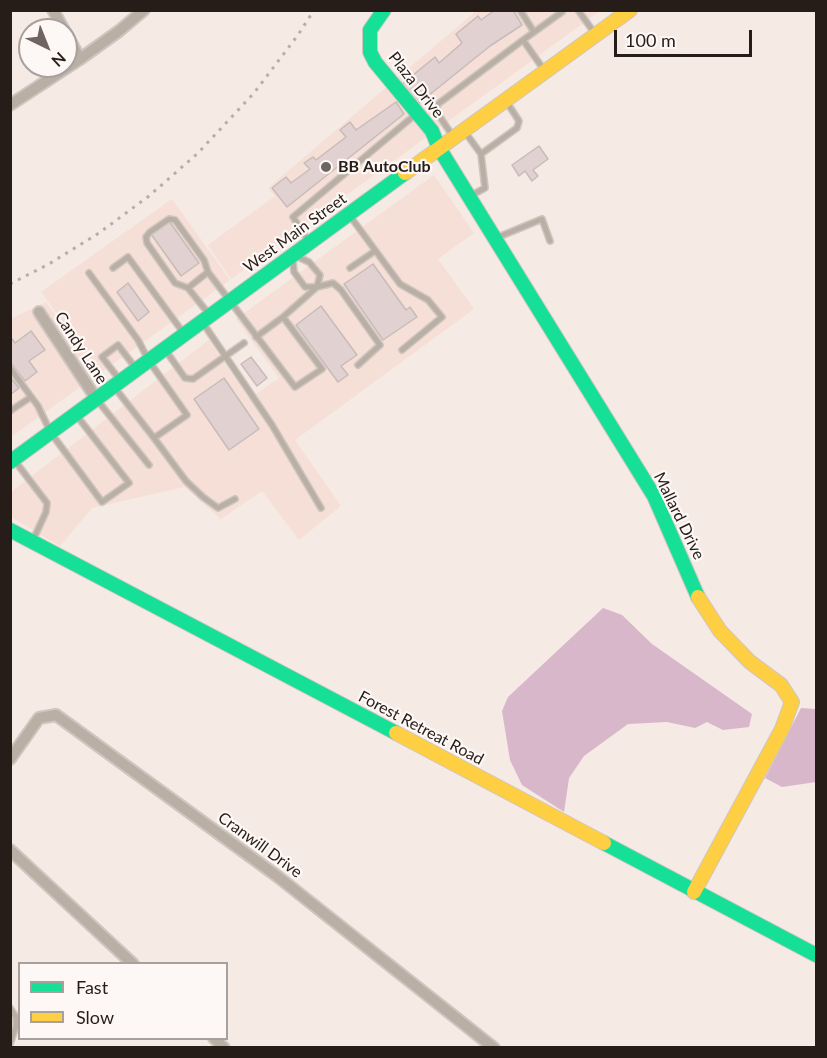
<!DOCTYPE html>
<style>
body{margin:0}
#map{position:relative;width:827px;height:1058px;overflow:hidden;background:#f6eae4;font-family:Lato,sans-serif}
canvas{display:block}
.frame{position:absolute;inset:0;border:12px solid #261c18;pointer-events:none}
.legend{position:absolute;left:18px;top:962px;width:210px;height:78px;box-sizing:border-box;background:#fdf8f5;border:2px solid #a7a09d;margin:0;padding:8px 10px;list-style:none;font-size:18px;color:#261c18}
.legend li{display:flex;align-items:center;gap:12px;height:30px}
.legend b{width:30px;border:2px solid #a7a09d}
.north{position:absolute;left:18px;top:18px;width:60px;height:60px;box-sizing:border-box;background:#fdf8f5;border:2px solid #a7a09d;border-radius:50%;rotate:137deg;font-size:16px;font-weight:700;line-height:24px;text-align:center;color:#261c18}
.north::after{content:'';display:block;margin:auto;width:21px;height:27px;background:#6f645f;clip-path:polygon(50% 0,100% 100%,50% 72%,0 100%)}
.scale{position:absolute;left:614px;top:30px;width:138px;height:27px;box-sizing:border-box;border:3px solid #261c18;border-top:0;padding-left:8px;font-size:18px;line-height:21px;white-space:nowrap;color:#261c18;-webkit-text-stroke:4px #fdf8f5;paint-order:stroke}
</style>
<div id="map">
<canvas width="827" height="1058"></canvas>
<div class="frame"></div>
<ul class="legend">
<li><b style="height:8px;background:#16e098"></b>Fast</li>
<li><b style="height:8px;background:#ffcf43"></b>Slow</li>
</ul>
<div class="north">N</div>
<div class="scale">100 m</div>
</div>
<script>
const g = document.querySelector('canvas').getContext('2d');
g.lineJoin = 'round';
function fill(path, color) {
  g.fillStyle = color;
  g.fill(path, 'evenodd');
}
function poly(rows) {
  const path = new Path2D();
  for (const r of rows) {
    path.moveTo(r[0], r[1]);
    for (let i = 2; i < r.length; i += 2) path.lineTo(r[i], r[i + 1]);
  }
  return path;
}
function strokePath(path, color, width, dash) {
  g.strokeStyle = color;
  g.lineWidth = width;
  g.lineCap = dash ? 'butt' : 'round';
  g.setLineDash(dash || []);
  g.stroke(path);
}
function drawText(font, color, halo, rows, align = 'center') {
  g.font = font + ' Lato,sans-serif';
  g.lineWidth = 4.5;
  g.setLineDash([]);
  g.textBaseline = 'middle';
  g.strokeStyle = halo;
  g.fillStyle = color;
  for (const [text, x, y, turn = 0] of rows) {
    g.save();
    g.translate(x, y);
    g.rotate((+turn || 0) * Math.PI / 180);
    g.textAlign = isNaN(turn) ? turn : align;
    if (halo) g.strokeText(text, 0, 0);
    g.fillText(text, 0, 0);
    g.restore();
  }
}
fill(poly([
 [476,11,600,11,231,279,208,245,275,196,268,188],
 [434,175,474,233,438,259,474,309,295,440,341,506,299,540,262,491,221,519,184,487,92,508,60,546,11,517,11,492,209,340,249,399,279,378,236,319],
 [172,199,230,280,100,373,41,292],
 [46,302,98,374,11,437,10,319]
]), '#f5dfd6');
fill(poly([
 [603,608,622,615,652,644,752,714,749,727,723,730,707,722,695,728,667,722,628,724,584,756,569,778,564,812,522,785,510,760,502,711,508,697],
 [801,708,816,709,816,782,782,787,765,778]
]), '#d7b7c9');
const building = poly([
 [495,10,513,10,522,25,490,46,418,104,401,85,435,57,439,63,462,43,456,34,478,16,481,20,495,10],
 [396,102,404,114,287,207,272,188,286,177,291,183,310,169,304,163,313,157,316,160,346,137,340,130,350,122,356,130,396,102],
 [539,146,548,159,533,170,538,176,532,181,525,171,519,176,512,165,539,146],
 [169,221,199,263,181,276,151,234,169,221],
 [373,264,406,310,410,307,417,317,383,340,344,284,373,264],
 [128,283,149,312,138,321,117,292,128,283],
 [321,306,357,355,341,366,348,375,338,382,296,325,321,306],
 [31,331,45,350,29,361,37,372,25,381,10,362,10,336,15,343,31,331],
 [251,357,267,378,257,386,241,364,251,357],
 [10,377,19,388,10,395,10,377],
 [224,378,259,429,229,450,194,399,224,378]
]);
fill(building, '#e1d1d0');
strokePath(building, '#c7bcba', 1.5);
const lane = poly([
 [520,10,534,32],
 [578,10,593,31],
 [544,70,523,40,562,12],
 [465,132,481,154,517,128,519,121,508,104],
 [452,135,436,111,438,104,523,40],
 [472,195,485,188,481,154],
 [350,216,400,284,428,300,442,317,402,350],
 [496,238,542,219,550,241],
 [307,239,293,217,416,114],
 [293,261,294,272,305,287,317,287,333,283,341,290,380,345,358,365],
 [113,268,128,257,182,331],
 [350,268,375,251],
 [89,273,138,340,149,361,187,415,154,438,115,388],
 [188,288,208,272],
 [208,313,188,288,175,283,147,243,146,237,150,232,169,219,175,220,204,260,208,272,295,387,322,369,283,317,317,287,320,275,309,262,298,257],
 [203,323,272,425,321,508],
 [256,337,283,317],
 [166,351,185,378,193,379,244,343],
 [10,368,38,406,51,433,102,502,129,483,77,416],
 [119,379,102,357,118,345,134,366],
 [98,401,149,465],
 [10,411,31,397],
 [154,438,186,481,203,497,218,508,235,499],
 [15,461,47,503,46,512,33,540],
 [10,1008,16,1017,16,1026,10,1044]
]);
const street = poly([
 [53,10,64,30],
 [66,33,80,59],
 [10,105,80,59,119,31,144,10],
 [39,312,97,400],
 [10,759,39,718,56,715,277,876,494,1048],
 [10,850,133,964],
 [214,1038,224,1048]
]);
const fast = poly([
 [384,10,370,30,370,52,375,62,432,131,439,148,654,496,698,597],
 [10,462,405,173],
 [10,530,396,733],
 [604,843,816,955]
]);
const slow = poly([
 [405,173,630,10],
 [396,733,604,843],
 [694,892,782,729,792,702,781,685,750,662,720,631,698,597]
]);
strokePath(lane, '#cfc6c1', 8);
strokePath(street, '#cfc6c1', 14);
strokePath(fast, '#cfc6c1', 16);
strokePath(slow, '#cfc6c1', 16);
strokePath(lane, '#b9afa4', 5);
strokePath(street, '#b9afa4', 10);
strokePath(fast, '#16e098', 14);
strokePath(slow, '#ffcf43', 14);
strokePath(poly([
 [10,284,49,264,99,233,149,196,198,153,254,93,298,35,314,10]
]), '#b8aea8', 3, [3, 6]);
for (const [x, y, r, color] of [
 [326,167,6,"#6f645f"]
]) {
  const dot = new Path2D();
  dot.arc(x, y, r, 0, 2 * Math.PI);
  g.fillStyle = color;
  g.fill(dot);
  strokePath(dot, '#fdf8f5', 2);
}
drawText('16px', '#261c18', '#fdf8f5', [
 ["Plaza Drive",416,85,52],
 ["West Main Street",295,233,-36],
 ["Candy Lane",81,348,57],
 ["Mallard Drive",679,516,64],
 ["Forest Retreat Road",421,728,28],
 ["Cranwill Drive",260,845,36]
]);
drawText('bold 16px', '#261c18', '#fdf8f5', [
 ["BB AutoClub",338,167]
], 'left');
</script>
